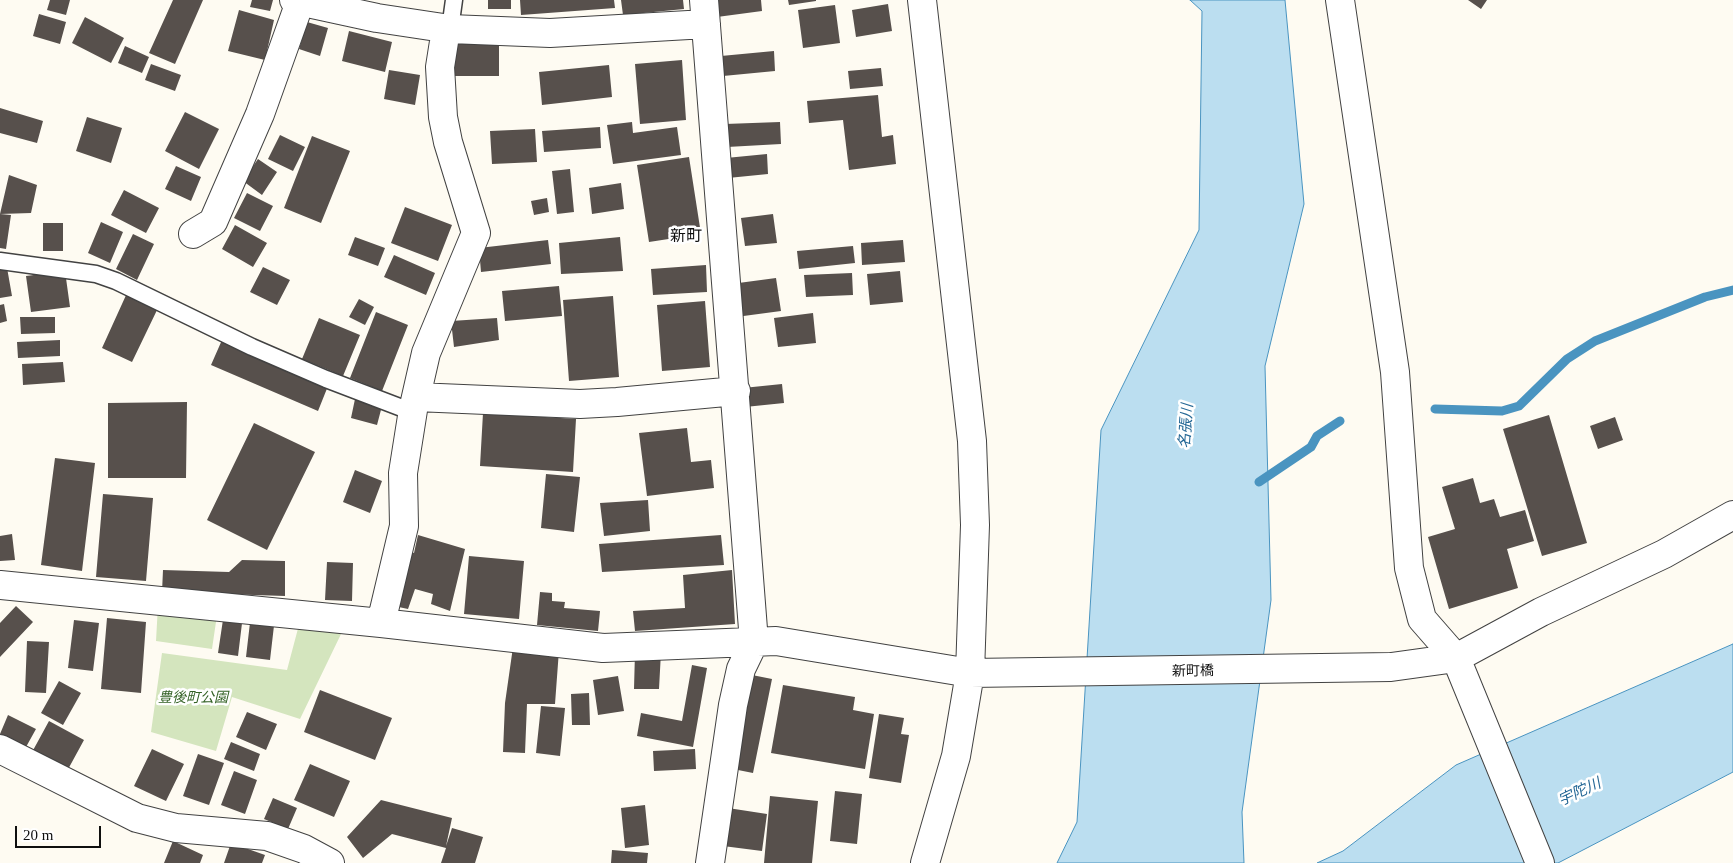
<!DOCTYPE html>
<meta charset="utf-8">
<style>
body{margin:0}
#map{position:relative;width:1733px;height:863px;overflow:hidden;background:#fefbf2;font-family:Georgia,serif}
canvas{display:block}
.scale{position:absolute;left:15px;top:826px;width:86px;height:22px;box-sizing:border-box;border:2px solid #0f0f0f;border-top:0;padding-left:6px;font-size:15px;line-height:18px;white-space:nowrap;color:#0f0f0f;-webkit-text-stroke:4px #fff;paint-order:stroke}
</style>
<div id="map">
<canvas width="1733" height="863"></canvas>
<div class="scale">20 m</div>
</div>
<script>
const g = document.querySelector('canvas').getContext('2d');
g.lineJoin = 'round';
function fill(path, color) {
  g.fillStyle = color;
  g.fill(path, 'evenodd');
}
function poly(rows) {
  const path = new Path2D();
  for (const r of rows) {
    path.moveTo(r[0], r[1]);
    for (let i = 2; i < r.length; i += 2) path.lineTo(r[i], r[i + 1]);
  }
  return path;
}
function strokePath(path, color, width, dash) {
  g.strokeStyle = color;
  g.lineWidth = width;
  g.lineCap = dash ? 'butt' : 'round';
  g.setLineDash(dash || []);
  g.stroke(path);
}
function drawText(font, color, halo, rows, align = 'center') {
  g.font = font + ' Georgia,"Noto Sans JP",serif';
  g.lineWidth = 5;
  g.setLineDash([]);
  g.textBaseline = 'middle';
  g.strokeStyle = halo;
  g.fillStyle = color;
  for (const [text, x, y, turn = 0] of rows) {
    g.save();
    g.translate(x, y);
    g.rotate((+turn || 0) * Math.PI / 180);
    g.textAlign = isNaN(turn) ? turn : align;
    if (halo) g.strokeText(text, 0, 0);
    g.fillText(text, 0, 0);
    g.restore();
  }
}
fill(poly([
 [158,605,217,615,212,649,156,641],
 [300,621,342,632,300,719,232,697,216,751,151,732,162,653,287,670]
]), '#d4e5be');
const water = poly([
 [1190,0,1285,0,1304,204,1265,366,1271,600,1242,812,1244,863,1057,863,1077,822,1101,430,1199,230,1202,11,1190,0],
 [1733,644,1733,772,1558,863,1317,863,1343,851,1456,765,1733,644]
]);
fill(water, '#bbdef0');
strokePath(water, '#4a94c0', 1);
strokePath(poly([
 [1435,409,1502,411,1519,406,1567,359,1595,341,1705,297,1733,290],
 [1259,482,1311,447,1317,436,1340,421]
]), '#4a94c0', 9);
fill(poly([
 [50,0,70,0,66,15,47,10],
 [173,0,203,0,175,64,149,53],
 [252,0,273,0,270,11,250,7],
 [488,0,511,0,511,9,488,9],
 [520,0,614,0,615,8,521,15],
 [621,0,683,0,684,9,623,15],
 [715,0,761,0,762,11,717,17],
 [788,0,816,0,816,1,789,5],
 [1468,0,1487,0,1481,9],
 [888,4,892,31,856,37,852,10],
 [835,5,840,43,803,48,798,10],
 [239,10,274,20,265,60,228,51],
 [39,14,66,22,60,44,33,36],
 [85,17,124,38,111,63,72,43],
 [307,22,328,28,320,56,299,49],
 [349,31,392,42,385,72,342,61],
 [499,42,499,76,452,76,451,43],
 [125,46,149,57,142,73,118,63],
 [774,51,775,71,723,76,721,56],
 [682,60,686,120,640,124,635,64],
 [151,64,181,75,175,91,145,80],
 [609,65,612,97,542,105,539,72],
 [881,68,883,86,850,89,848,71],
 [389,70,420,75,415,105,384,99],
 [878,95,882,137,893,135,896,164,849,170,843,120,809,123,807,101],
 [0,108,43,121,37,143,0,133],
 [185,112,219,129,199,169,165,151],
 [87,117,122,128,111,163,76,151],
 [632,122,633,133,677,127,681,155,613,164,607,125],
 [780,122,781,144,727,147,725,124],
 [600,127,601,148,544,152,542,131],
 [535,129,537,162,492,164,490,131],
 [280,135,305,147,293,171,268,159],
 [312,136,350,151,321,223,284,208],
 [767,154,768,174,728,178,726,158],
 [689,157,701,234,649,242,637,165],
 [258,159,277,172,262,195,243,181],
 [176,166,201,177,191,201,165,189],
 [570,169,574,212,557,214,552,171],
 [9,175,37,185,31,213,0,214],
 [621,183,624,209,592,214,589,188],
 [124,190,159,208,146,233,111,215],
 [247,193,273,206,260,231,234,218],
 [547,198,549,212,534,215,531,201],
 [405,207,452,225,438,261,391,243],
 [0,214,11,215,6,249,0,248],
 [773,214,777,243,745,246,741,218],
 [101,222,123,232,110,263,88,253],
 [43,223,63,223,63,251,43,251],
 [235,225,267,243,253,267,222,249],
 [133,234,154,244,137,280,116,269],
 [355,237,385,248,378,266,348,255],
 [620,237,623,271,561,274,559,243],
 [548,240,551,264,481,272,479,248],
 [903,240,905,262,862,265,861,243],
 [853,246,855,263,799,269,797,251],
 [394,255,435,273,426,295,384,277],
 [6,262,12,296,0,298,0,263],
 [706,265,707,292,653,295,651,269],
 [263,267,290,280,277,305,250,292],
 [65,271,70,307,31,312,26,276],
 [900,271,903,302,870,305,867,274],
 [852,273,853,295,806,297,804,275],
 [776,278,781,311,736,317,731,284],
 [559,286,562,316,505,321,502,291],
 [127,293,158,308,132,362,102,348],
 [613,296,619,377,569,381,563,300],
 [359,299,374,307,365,325,349,317],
 [705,301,710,367,662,371,657,305],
 [4,304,7,321,0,323,0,305],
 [376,312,408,325,382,391,350,378],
 [813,313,816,343,778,347,774,318],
 [20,317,55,317,55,333,21,334],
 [319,318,360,335,343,376,302,359],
 [497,318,499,340,454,347,451,321],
 [60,340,60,356,18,358,17,342],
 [222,340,328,386,318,411,211,365],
 [63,362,65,382,23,385,22,364],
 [782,384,784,403,745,407,743,388],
 [355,399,382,406,377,425,351,418],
 [187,402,186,478,108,478,108,403],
 [483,413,576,419,573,472,480,466],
 [1549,415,1587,543,1542,556,1503,429],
 [1615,417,1623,440,1598,449,1590,426],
 [254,423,315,452,267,550,207,520],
 [687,428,691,462,711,460,714,488,647,496,639,433],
 [55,458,95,463,82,571,41,565],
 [355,470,382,481,370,513,343,502],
 [546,474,580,477,574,532,541,528],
 [1473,478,1480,503,1494,499,1500,517,1525,510,1534,541,1507,549,1518,588,1449,609,1428,537,1455,529,1442,487],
 [103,494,153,498,146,581,96,577],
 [648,500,650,531,604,536,600,503],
 [12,534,15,560,0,561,0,536],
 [418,535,465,549,450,611,431,604,433,594,415,589,408,609,394,606,409,551,414,553],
 [721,535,724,565,602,572,599,544],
 [469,556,524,561,519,619,464,614],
 [242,560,285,561,285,596,162,592,163,570,229,572],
 [327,562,353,563,352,601,325,600],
 [732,570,735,624,635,631,633,611,685,608,683,575],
 [540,592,552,593,552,601,565,602,564,608,600,611,598,631,537,625],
 [16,606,33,622,0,657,0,623],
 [224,613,243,615,238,656,218,653],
 [251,614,275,617,270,660,246,657],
 [107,618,146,622,141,693,101,689],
 [74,620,99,623,93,671,68,668],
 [27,641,49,642,46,693,25,692],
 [513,647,559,650,555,704,527,704,525,753,503,752,505,703],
 [635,652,661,652,659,689,634,689],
 [692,665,707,668,693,747,637,736,641,713,682,721],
 [747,674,772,679,753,773,728,768],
 [618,676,624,711,598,715,593,680],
 [59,681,81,693,63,725,41,713],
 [783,685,855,697,853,710,874,714,865,769,771,753],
 [320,690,392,718,375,760,304,732],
 [589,693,590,725,572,725,571,694],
 [541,706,565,708,560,756,536,753],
 [247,712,277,724,266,750,236,737],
 [879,714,904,718,901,734,909,735,901,783,869,778],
 [8,715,36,729,26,747,0,734],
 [49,721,84,740,66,773,31,754],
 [231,742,260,754,254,771,224,759],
 [152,749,184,764,166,801,134,786],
 [695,749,696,769,654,771,653,751],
 [198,754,224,763,209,805,183,796],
 [310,764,350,781,334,817,294,800],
 [234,771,257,780,245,814,221,805],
 [835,791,862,794,857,844,830,841],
 [770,796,818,801,812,863,764,863],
 [273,798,297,808,288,829,264,819],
 [381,800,452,818,446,846,452,828,483,837,475,863,441,863,446,848,392,834,363,858,347,837],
 [645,805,649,845,625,848,621,808],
 [728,808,767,814,762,851,723,846],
 [173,841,203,855,200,863,164,863],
 [231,843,265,855,262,863,224,863],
 [612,850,648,853,647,863,611,863]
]), '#57504c');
const lane = poly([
 [450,29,454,0],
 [0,261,96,274,116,281,252,347,326,379,402,408,413,410]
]);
const street = poly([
 [294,0,377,18,450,29,550,33,706,24],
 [704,0,754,642,741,669,733,705,710,863],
 [922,0,972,441,975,525,970,673,956,756,925,863],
 [1340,0,1395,372,1409,568,1422,619,1456,658,1540,863],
 [193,234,213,222,260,114,300,2],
 [416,397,580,404,617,402,736,391],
 [0,585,381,623,603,648,776,641,970,673,1391,667,1456,658,1541,612,1664,554,1733,515],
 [381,623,404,526,403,473,413,410,426,353,476,233,448,142,443,117,440,67,446,29],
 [0,749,137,818,176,828,267,836,304,849,330,863]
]);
strokePath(lane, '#424242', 19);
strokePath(street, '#424242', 30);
strokePath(lane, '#fff', 16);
strokePath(street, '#fff', 28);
drawText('14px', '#0f0f0f', '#fff', [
 ["新町橋",1193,670,-1]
]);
drawText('italic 14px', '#336125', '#fff', [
 ["豊後町公園",193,697]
]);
drawText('italic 15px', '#246795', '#fff', [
 ["名張川",1185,426,-86],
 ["宇陀川",1579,791,-25]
]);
drawText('16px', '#0f0f0f', '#fff', [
 ["新町",686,235]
]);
</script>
